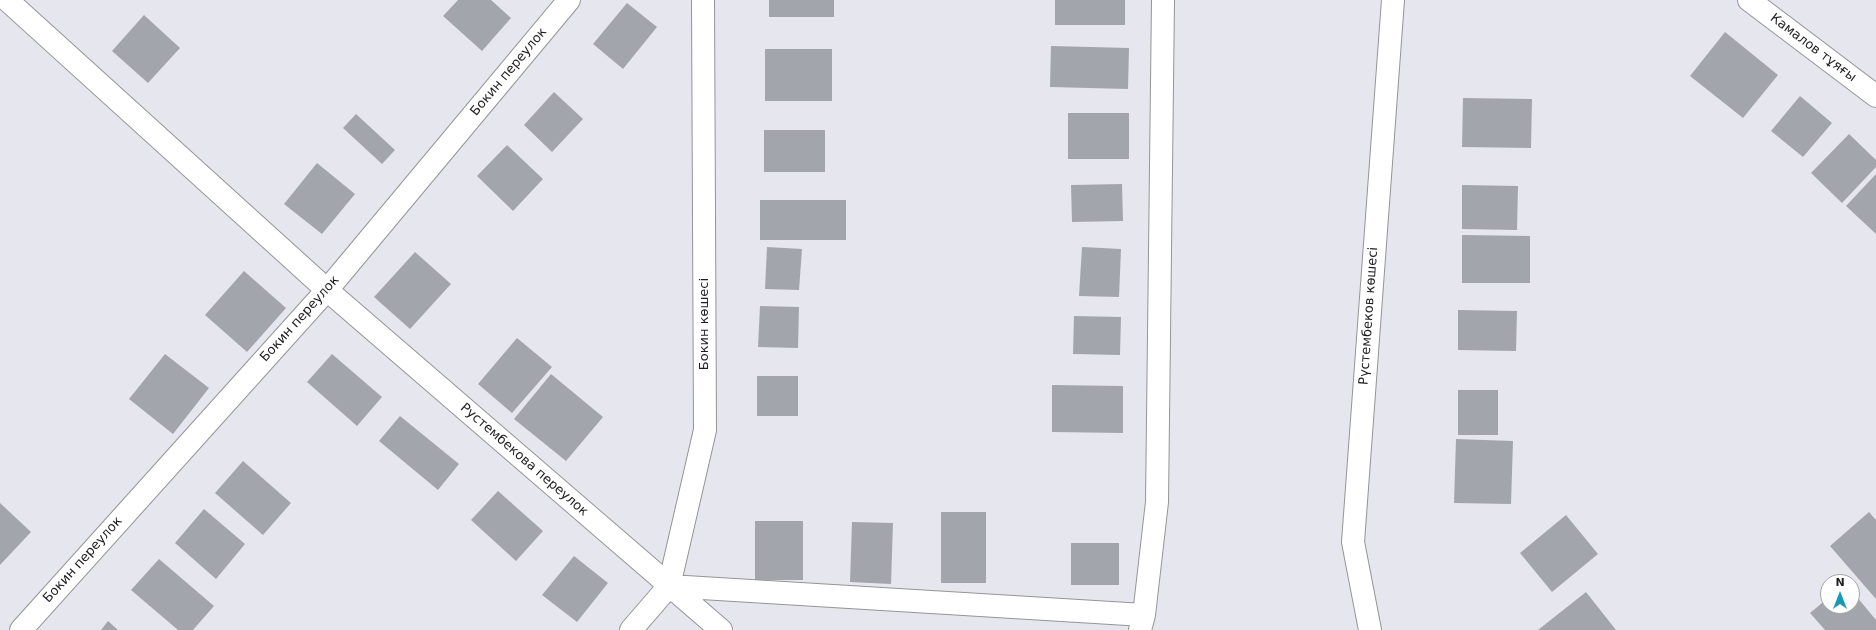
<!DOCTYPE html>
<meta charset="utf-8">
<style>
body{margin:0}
#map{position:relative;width:1876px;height:630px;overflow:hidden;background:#e6e7ee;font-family:"DejaVu Sans",sans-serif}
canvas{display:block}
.north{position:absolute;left:1820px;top:574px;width:40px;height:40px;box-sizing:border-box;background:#fff;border:1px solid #a5a5a5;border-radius:50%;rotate:0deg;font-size:11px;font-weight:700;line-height:16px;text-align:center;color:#1e1e1e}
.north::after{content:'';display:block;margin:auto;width:14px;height:18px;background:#1799b6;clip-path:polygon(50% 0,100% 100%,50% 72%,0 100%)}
</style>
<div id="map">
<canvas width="1876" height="630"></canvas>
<div class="north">N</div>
</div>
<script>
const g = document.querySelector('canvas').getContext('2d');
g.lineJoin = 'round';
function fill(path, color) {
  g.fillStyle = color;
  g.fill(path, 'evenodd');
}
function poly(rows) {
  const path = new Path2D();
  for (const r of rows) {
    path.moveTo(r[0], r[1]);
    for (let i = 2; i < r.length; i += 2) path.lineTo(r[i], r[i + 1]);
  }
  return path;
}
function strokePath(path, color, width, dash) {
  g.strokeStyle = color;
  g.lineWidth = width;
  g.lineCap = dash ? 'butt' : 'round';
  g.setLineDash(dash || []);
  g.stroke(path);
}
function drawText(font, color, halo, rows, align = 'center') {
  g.font = font + ' "DejaVu Sans",sans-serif';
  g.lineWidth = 3;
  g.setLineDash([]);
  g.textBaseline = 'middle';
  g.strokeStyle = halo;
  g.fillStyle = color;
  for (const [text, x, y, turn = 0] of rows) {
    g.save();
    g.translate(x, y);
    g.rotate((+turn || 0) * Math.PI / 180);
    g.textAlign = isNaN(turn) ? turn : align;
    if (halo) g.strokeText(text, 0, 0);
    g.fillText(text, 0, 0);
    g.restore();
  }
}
fill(poly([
 [458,0,491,0,511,18,482,51,443,16],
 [769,0,834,0,834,17,769,17],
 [1055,0,1125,0,1125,25,1055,25],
 [627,3,657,27,623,69,593,44],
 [144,15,180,48,148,83,112,51],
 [1725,32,1778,75,1743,118,1690,76],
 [1051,46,1129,48,1128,89,1050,87],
 [765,49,832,49,832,101,765,101],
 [554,92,583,119,552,152,524,125],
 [1800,96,1832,123,1803,157,1771,131],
 [1463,98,1532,99,1531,148,1462,147],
 [1068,113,1129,113,1129,159,1068,159],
 [356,114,395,150,382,164,343,128],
 [764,130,825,130,825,172,764,172],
 [1849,134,1876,160,1876,167,1842,203,1811,173],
 [507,145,543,179,513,211,477,176],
 [317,163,355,194,322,234,284,204],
 [1876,174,1876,234,1846,206],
 [1122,184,1123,221,1072,222,1071,185],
 [1462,185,1518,186,1517,230,1462,229],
 [760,200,846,200,846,240,760,240],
 [1462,235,1530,236,1530,283,1462,283],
 [767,247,802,249,799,290,765,289],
 [1082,247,1121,249,1119,297,1079,296],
 [415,252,451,284,410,329,374,297],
 [244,271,286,308,247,352,205,315],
 [760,306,799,307,798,348,758,347],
 [1458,310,1517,311,1516,351,1458,350],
 [1074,316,1121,317,1120,355,1073,354],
 [517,338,552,367,512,413,478,384],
 [165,354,209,388,173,434,129,399],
 [332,354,382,397,357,426,307,382],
 [551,374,603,417,566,461,514,419],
 [757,376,798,376,798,416,757,416],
 [1052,385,1123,386,1123,433,1052,432],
 [1458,390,1498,390,1498,435,1458,435],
 [400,416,459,464,438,490,379,441],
 [1456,439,1513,441,1511,504,1454,503],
 [243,461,291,503,263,535,215,493],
 [498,491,543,531,516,561,471,520],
 [0,503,31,532,0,565],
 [204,509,245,544,216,579,175,543],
 [941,512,986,512,986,583,941,583],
 [1869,512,1876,520,1876,599,1830,546],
 [1566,515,1598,554,1552,592,1520,553],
 [755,521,803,521,803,580,755,580],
 [852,522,893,523,891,584,850,582],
 [1071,543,1119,543,1119,585,1071,585],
 [574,556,608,583,577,622,542,595],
 [159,559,214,606,193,630,178,630,131,590],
 [1852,591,1876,620,1876,630,1825,630,1810,613,1828,598,1828,606,1852,606],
 [1586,592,1616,630,1538,630],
 [108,621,118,630,101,630]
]), '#a2a6ac');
const minor = poly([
 [7,0,327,290,721,630],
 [1749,0,1876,96],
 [669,586,1144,615],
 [21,630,327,290,569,0],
 [631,630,669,586,705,430,703,0],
 [1140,630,1144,615,1157,502,1163,0],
 [1370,630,1353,542,1393,0]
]);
strokePath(minor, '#959595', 24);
strokePath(minor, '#fff', 22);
drawText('13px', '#1e1e1e', '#fff', [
 ["Камалов тұяғы",1813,48,37],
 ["Бокин переулок",509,72,-50],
 ["Рүстембеков көшесі",1369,316,-86],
 ["Бокин переулок",300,319,-48],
 ["Бокин көшесі",705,324,-90],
 ["Рустембекова переулок",524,460,41],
 ["Бокин переулок",83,560,-48]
]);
</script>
